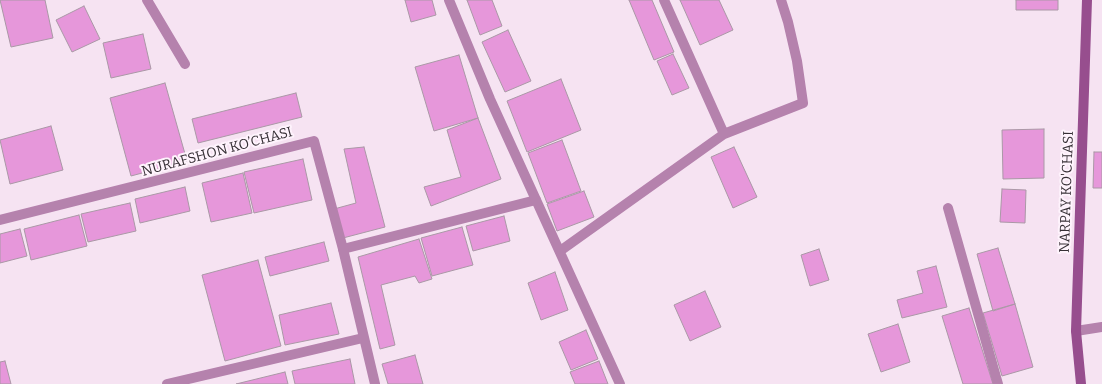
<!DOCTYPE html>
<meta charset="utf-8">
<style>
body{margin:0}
canvas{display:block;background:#f6e3f2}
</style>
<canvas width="1102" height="384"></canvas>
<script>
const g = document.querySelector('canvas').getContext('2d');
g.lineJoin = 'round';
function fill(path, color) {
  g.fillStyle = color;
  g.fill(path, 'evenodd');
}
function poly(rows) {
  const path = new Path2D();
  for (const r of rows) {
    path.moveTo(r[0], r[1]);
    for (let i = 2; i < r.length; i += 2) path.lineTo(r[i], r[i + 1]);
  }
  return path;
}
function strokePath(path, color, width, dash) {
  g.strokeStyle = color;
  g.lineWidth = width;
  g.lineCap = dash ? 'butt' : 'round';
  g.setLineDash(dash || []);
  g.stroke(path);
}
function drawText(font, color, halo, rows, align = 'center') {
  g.font = font + ' Bitter,serif';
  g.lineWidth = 4;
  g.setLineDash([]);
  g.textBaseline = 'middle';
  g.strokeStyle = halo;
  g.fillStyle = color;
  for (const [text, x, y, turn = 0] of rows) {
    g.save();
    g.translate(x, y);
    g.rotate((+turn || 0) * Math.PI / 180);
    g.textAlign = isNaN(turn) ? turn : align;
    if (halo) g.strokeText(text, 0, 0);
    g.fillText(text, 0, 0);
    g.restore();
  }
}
const building = poly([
 [0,0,45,0,53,38,11,47,0,0],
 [405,0,432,0,436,15,411,22,405,0],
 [467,0,492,0,502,26,480,35,467,0],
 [629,0,652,0,674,52,654,60,629,0],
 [680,0,719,0,733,30,700,45,680,0],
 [1016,0,1058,0,1058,10,1016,10,1016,0],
 [84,6,100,39,72,52,56,20,84,6],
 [508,30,531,81,505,92,482,42,508,30],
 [143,34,151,69,111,78,103,43,143,34],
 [673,54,689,88,672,95,657,61,673,54],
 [459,55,478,118,434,131,415,67,459,55],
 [561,79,581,130,527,152,507,101,561,79],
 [165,83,187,161,131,176,110,98,165,83],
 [296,93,302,117,198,143,192,119,296,93],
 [478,118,501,179,431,206,424,187,461,177,447,130,478,118],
 [51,126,63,170,10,184,0,140,51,126],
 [1044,129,1044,178,1003,179,1002,130,1044,129],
 [562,140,581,191,547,203,528,153,562,140],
 [364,147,385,227,343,238,334,209,356,203,344,149,364,147],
 [734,147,757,197,733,208,711,157,734,147],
 [1094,152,1102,152,1102,188,1093,188,1094,152],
 [303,159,312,200,254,213,244,172,303,159],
 [243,173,252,213,211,222,202,183,243,173],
 [185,187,190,211,140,223,135,199,185,187],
 [1002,189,1026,190,1025,223,1000,222,1002,189],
 [584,191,594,217,557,231,547,204,584,191],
 [130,203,136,231,88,242,81,214,130,203],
 [79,215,87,246,31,260,24,229,79,215],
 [504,216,510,241,473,251,466,226,504,216],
 [462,227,473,265,432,276,421,238,462,227],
 [20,229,27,256,0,263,0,234,20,229],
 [419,239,432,279,419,283,415,276,381,285,395,345,380,349,358,257,419,239],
 [324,242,329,261,270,276,265,257,324,242],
 [998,248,1015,304,993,311,977,254,998,248],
 [819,249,829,280,810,286,801,255,819,249],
 [258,260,281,346,225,361,202,275,258,260],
 [936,266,947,307,902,318,897,300,923,293,917,271,936,266],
 [555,272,568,310,541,320,528,283,555,272],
 [705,291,721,327,690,341,674,305,705,291],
 [331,303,339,334,285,345,279,315,331,303],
 [1015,304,1033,367,1002,376,983,313,1015,304],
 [969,308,993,384,963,384,942,316,969,308],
 [898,324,910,362,881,372,868,334,898,324],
 [586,330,598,359,571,370,559,342,586,330],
 [415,355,423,384,388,384,382,364,415,355],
 [350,359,355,384,295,384,292,371,350,359],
 [5,361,11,384,0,384,0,362,5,361],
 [599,361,608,384,575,384,570,372,599,361],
 [285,372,288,384,236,384,285,372]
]);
fill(building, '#e697da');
strokePath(building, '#aa98a6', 1);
strokePath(poly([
 [343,249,536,200]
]), '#b582ad', 10);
strokePath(poly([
 [147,0,185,64],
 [449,0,490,99,620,384],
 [724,134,803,103,797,61,788,22,781,0],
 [948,208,998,384],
 [0,220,314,141,343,249,375,384],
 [560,251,724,134,664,0],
 [1076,331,1102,327],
 [167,384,363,338]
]), '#b582ad', 10);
strokePath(poly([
 [1081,384,1076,331,1087,0]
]), '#974e8e', 10);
drawText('14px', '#362f35', '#fef3fc', [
 ["NURAFSHON KO’CHASI",217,152,-15],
 ["NARPAY KO'CHASI",1067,192,-88]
]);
</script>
